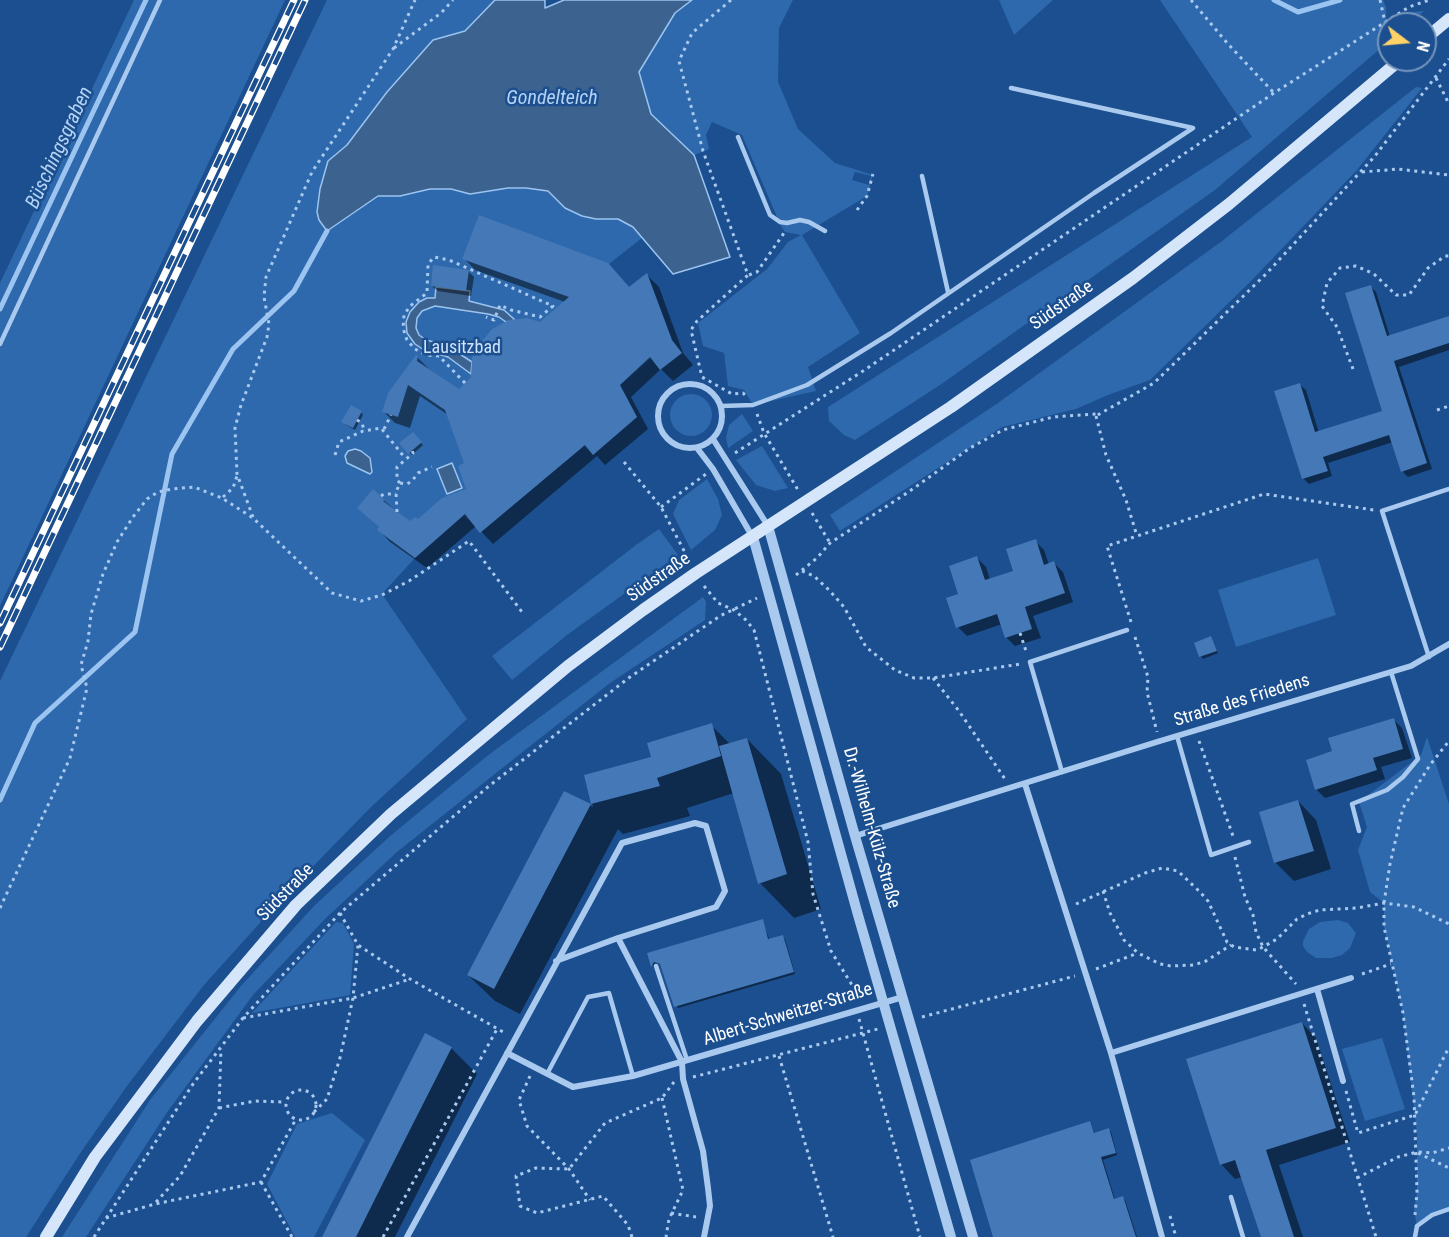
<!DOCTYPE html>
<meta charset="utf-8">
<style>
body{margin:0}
#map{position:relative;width:1449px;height:1237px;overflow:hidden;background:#1b4f8f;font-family:"Roboto Condensed",sans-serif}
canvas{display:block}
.north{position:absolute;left:1377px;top:12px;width:60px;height:60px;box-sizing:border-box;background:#1b4f8f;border:2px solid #7695bc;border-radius:50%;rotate:106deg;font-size:16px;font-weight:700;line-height:24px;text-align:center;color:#fff}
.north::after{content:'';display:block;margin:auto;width:21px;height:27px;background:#ffd166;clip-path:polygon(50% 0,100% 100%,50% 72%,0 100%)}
</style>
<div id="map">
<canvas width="1449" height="1237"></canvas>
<div class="north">N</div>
</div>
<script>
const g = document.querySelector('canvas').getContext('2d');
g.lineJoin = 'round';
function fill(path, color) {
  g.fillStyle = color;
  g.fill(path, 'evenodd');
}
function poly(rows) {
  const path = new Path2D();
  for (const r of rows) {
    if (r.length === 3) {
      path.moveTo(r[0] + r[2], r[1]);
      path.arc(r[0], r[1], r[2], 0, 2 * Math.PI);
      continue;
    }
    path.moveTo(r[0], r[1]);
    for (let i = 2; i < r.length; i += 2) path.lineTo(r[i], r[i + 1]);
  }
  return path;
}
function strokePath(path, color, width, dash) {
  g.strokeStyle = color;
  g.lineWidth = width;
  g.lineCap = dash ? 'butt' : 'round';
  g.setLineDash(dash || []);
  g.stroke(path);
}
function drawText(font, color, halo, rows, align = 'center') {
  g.font = font + ' "Roboto Condensed",sans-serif';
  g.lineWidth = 5;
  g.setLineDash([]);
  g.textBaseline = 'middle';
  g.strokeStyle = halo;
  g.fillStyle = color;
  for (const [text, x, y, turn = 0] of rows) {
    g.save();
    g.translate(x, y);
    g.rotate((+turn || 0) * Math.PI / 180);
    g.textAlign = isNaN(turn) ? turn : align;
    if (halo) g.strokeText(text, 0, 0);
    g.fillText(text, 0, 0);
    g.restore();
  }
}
fill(poly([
 [134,0,285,0,0,606,0,283],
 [327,0,495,0,465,31,433,40,387,92,347,145,335,154,328,231,378,196,400,196,430,189,451,189,470,194,508,188,548,190,565,208,582,216,596,219,618,219,633,227,642,238,609,264,629,287,647,273,672,340,620,385,637,417,593,455,584,446,480,533,464,515,415,558,382,594,467,719,371,807,285,895,204,985,127,1086,81,1152,26,1237,0,1237,0,681],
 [692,0,793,0,779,28,778,82,798,129,835,163,873,175,867,196,802,235,860,333,808,367,816,391,753,405,744,390,728,386,724,353,703,346,698,323,767,269,788,242,801,235,785,232,780,224,742,135,712,122,706,135,709,149,694,155,651,114,639,72,675,13],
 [855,172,871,176,869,185,852,180],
 [999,0,1053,0,1014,35],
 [1160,0,1383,0,1386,7,1386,32,1381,48,1215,190,940,385,855,440,844,435,829,421,828,407,1252,137],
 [1424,11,1410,24,1397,24,1410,12],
 [1416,87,1422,88,1357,170,1252,280,1150,380,1108,395,1076,409,1002,427,840,531,830,515,998,403,1222,241],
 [691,415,21],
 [742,414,753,431,728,448,726,437,729,425],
 [762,446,788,488,775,491,756,485,736,460],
 [707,479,718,499,722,515,715,530,691,550,673,514,679,500],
 [659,529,678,555,567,635,512,680,492,656,636,545],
 [1318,558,1336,615,1236,647,1218,590],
 [703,597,706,602,705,620,610,683,496,773,397,852,326,918,253,995,168,1111,86,1237,62,1237,150,1100,241,986,314,906,389,837,487,756],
 [1427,737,1449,804,1449,1209,1417,1226,1414,1210,1417,1192,1417,1133,1403,1013,1384,927,1384,903,1370,892,1358,850,1367,827,1359,802,1421,755],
 [1338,920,1348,923,1356,933,1350,948,1342,955,1332,958,1316,958,1307,952,1303,946,1303,941,1309,929,1320,922],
 [336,922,343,923,354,944,350,995,252,1013],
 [1382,1038,1405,1109,1365,1121,1342,1049],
 [332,1113,365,1140,314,1237,295,1237,267,1184,297,1124]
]), '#2e69ad');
const water = poly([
 [495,0,545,0,545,8,564,0,692,0,675,13,639,72,651,114,694,155,730,257,673,274,633,227,618,219,596,219,582,216,565,208,548,191,526,188,508,188,470,194,451,189,430,189,400,196,378,196,327,231,319,220,317,212,320,189,328,161,347,145,387,92,433,40,465,31,495,0],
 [436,287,470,291,469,301,504,310,515,320,506,322,499,317,488,314,435,306,422,311,417,318,416,328,419,335,426,340,446,345,472,362,471,374,448,357,424,350,415,344,407,333,406,322,410,312,419,302,427,298,435,298,436,287],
 [355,449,361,451,370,458,372,472,370,474,347,463,345,456,348,451,355,449],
 [452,463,462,488,447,494,437,469,452,463]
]);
fill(water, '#3c6290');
strokePath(water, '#9cc4f0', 1.5);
fill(poly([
 [464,258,630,288,647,275,659,287,683,353,693,365,673,381,661,369,631,397,648,429,605,465,597,456,493,544,476,526,427,568,390,542,379,530,380,528,359,508,373,491,410,523,418,521,468,490,466,464,448,415,420,396,410,428,395,423,383,411,417,357,429,369,459,391,565,302,475,270],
 [468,271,474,277,471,296,438,291,432,286],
 [1371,287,1376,292,1390,337,1449,318,1449,350,1399,367,1432,469,1408,477,1402,471,1393,442,1328,463,1332,476,1309,484,1303,478,1300,385,1306,390,1319,433,1383,412],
 [361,412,363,415,355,430,345,424],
 [413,434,423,445,412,455,402,443],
 [1035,541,1044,550,1049,565,1054,563,1063,572,1073,602,1033,616,1041,638,1015,646,1006,637,1002,624,967,636,958,627,960,595,977,558,986,567,990,580,1015,572],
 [1211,638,1218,653,1203,659,1201,656],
 [1393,719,1402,728,1412,758,1381,767,1385,779,1325,798,1316,789,1333,752],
 [711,725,730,744,747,739,781,774,821,909,794,918,760,883,734,793,687,808,690,816,623,834,618,829,520,1014,495,1001,468,975,564,793,593,807,585,776,653,758],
 [1298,801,1316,820,1331,869,1294,881,1276,863,1260,813],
 [762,921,770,941,783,937,785,939,795,974,678,1008,662,965,657,963,654,968,649,954],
 [1302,1023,1316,1038,1350,1142,1279,1165,1303,1237,1263,1237,1242,1177,1235,1179,1221,1164],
 [451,1048,477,1074,395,1237,324,1237],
 [1090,1122,1095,1134,1108,1130,1111,1132,1117,1155,1103,1160,1115,1200,1123,1198,1125,1200,1137,1237,995,1237]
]), '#0007');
strokePath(poly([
 [1274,0,1298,12,1340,0],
 [0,309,146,0],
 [0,800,35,723,135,632,172,454,233,349,294,291,327,231]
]), '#9cc4f0', 5);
fill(poly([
 [479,215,608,263,629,287,647,273,672,340,682,353,660,370,650,357,620,385,637,417,593,455,585,445,480,533,465,514,415,558,377,530,379,527,357,508,373,489,385,500,383,501,410,521,415,517,418,519,442,498,466,489,458,466,464,463,445,410,408,385,398,417,382,412,388,393,416,355,418,356,417,361,459,389,471,377,472,358,476,349,492,329,509,320,527,318,540,322,569,297,462,259],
 [433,265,469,270,466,291,431,286],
 [1371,285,1387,336,1449,316,1449,343,1394,361,1427,463,1401,472,1389,435,1323,457,1328,471,1302,479,1274,391,1300,383,1315,432,1382,411,1345,293],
 [351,405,362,411,353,428,341,422],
 [413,432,422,442,408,454,399,443],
 [1036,539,1044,565,1054,561,1065,593,1025,607,1032,629,1005,638,997,614,956,628,946,598,958,594,949,566,977,556,985,580,1013,571,1006,549],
 [1211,636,1217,651,1199,657,1194,643],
 [1394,718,1403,749,1373,758,1377,770,1315,790,1306,760,1332,751,1328,738],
 [712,723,721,756,657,778,660,786,591,804,584,775,651,757,647,743],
 [747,738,787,874,758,884,719,746],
 [564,791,591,804,494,989,467,975],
 [1298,800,1314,851,1274,863,1259,812],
 [763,919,768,939,783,935,794,972,674,1007,660,964,654,962,651,967,647,953],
 [1302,1022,1336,1128,1266,1150,1294,1237,1261,1237,1235,1160,1220,1165,1186,1059],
 [425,1033,452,1047,387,1175,356,1237,322,1237],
 [1090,1121,1094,1133,1109,1128,1116,1153,1101,1157,1114,1199,1123,1196,1136,1237,993,1237,970,1160]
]), '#4478b7');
strokePath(poly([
 [731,0,692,33,679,61,703,151,748,275,697,321,691,330,702,377,732,394,743,393,746,396],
 [1191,0,1228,44,1274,93],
 [1380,0,1385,22,1389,26],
 [394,48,441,13,453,0],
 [1436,78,1449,104],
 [1362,172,1398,169,1449,175],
 [857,210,867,196,873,174],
 [749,275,757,272,784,233],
 [1353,369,1337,327,1322,306,1327,283,1340,268,1356,266,1374,274,1396,295,1409,295,1428,268,1445,256,1449,256],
 [465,383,439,356,426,355,415,349,407,340,403,328,404,315,410,306,427,293,428,264,434,257,449,260,553,306,540,317,511,310,500,305,494,320,486,317],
 [1437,410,1449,406],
 [757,414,764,433,798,490],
 [1096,416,1106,455,1126,500,1137,536],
 [357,420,362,423,364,430],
 [384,429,391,415],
 [735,453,863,371,1274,93,1409,7,1429,0],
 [335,455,339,442,363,431,381,428,405,458],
 [624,462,661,507,690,562],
 [400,483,397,480,397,467,413,453,412,450],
 [381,496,384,494,396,494],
 [223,497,233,488,237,476],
 [661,507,706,474],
 [397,512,396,492,400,483,407,484,412,481,418,473,432,467],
 [812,513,830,543],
 [253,517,237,474,235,428,241,405,267,337,269,324,264,297,266,277,312,172,393,49,415,0],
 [802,571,814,576,829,590,844,607,866,647,895,670,914,678,933,678,1020,664],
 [796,575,817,558,830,543,907,493,970,448,1003,430,1053,417,1096,414,1096,416,1154,383,1267,273,1375,156,1449,59],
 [704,586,718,603,734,610,746,620,754,630,808,842,813,894,831,951,852,985,855,1001],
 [1131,622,1107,546,1264,494,1374,510],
 [1020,633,1027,654],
 [1135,637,1148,677,1147,692,1157,732],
 [933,678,959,711,1005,779],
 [1199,741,1233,836],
 [1235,857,1245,897,1253,915,1256,932,1263,947,1296,984],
 [1103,891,1110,913,1124,940,1138,953,1160,964,1171,966,1194,965,1206,961,1231,945],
 [1076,904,1145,873,1162,868,1178,871,1199,891,1208,901,1227,942,1234,947,1256,950,1263,947,1277,939,1297,919,1307,914,1320,910,1357,908,1384,903,1414,907,1449,924],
 [0,908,70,758,87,688,81,665,88,641,91,614,103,574,117,542,133,517,147,499,158,492,172,489,194,487,222,498,253,518,332,593,361,601,382,595,409,581,469,541,522,612],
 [340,913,358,945,410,979,505,1033],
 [1096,969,1138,953],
 [1362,974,1391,964],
 [1304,1004,1376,1237],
 [922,1017,1075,976],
 [243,1018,353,998,410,979],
 [859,1019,920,1237],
 [779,1056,833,1237],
 [530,1076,519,1100,527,1126,569,1169,590,1200],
 [693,1077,878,1029],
 [301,1105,15],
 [1346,1091,1358,1133,1415,1115,1449,1047],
 [662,1098,683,1190,669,1219,666,1237],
 [219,1108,255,1101,285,1102],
 [314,1112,327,1099,340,1058,353,998,358,945],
 [1418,1153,1449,1168],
 [1357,1178,1398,1157,1417,1152,1432,1153,1449,1148],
 [261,1182,292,1237],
 [156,1202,180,1176,219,1108,221,1049],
 [671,1213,696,1217],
 [1415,1215,1417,1192,1414,1097,1403,1013,1384,927,1384,903,1390,864,1403,808,1430,765,1449,741],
 [1170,1216,1176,1237],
 [106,1218,155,1204,261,1182,296,1119],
 [94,1237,193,1084,243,1018,340,913,489,786,630,677,720,616,757,598],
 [383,1237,497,1029],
 [632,1237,628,1225,603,1196,537,1213,520,1206,516,1176,536,1168,569,1169,605,1123,662,1098,674,1082]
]), '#a9c9ee', 3, [3, 4.5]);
strokePath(poly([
 [738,137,770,215,780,222,787,223,800,220,809,222,825,231],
 [922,176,948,292],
 [0,344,160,0],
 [721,406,753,405,807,385,891,333,1094,193,1193,128,1011,88],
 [1429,657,1382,511,1449,489],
 [1177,736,1211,855,1249,842],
 [1062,772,1030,662,1127,630],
 [1359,831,1352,804,1387,790,1403,777,1418,759,1391,672],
 [656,966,687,1060],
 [547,1074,588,997,609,993,633,1076],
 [1231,1197,1243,1237],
 [1415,1237,1417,1226,1432,1215,1449,1209]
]), '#a9c9ee', 4.5);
strokePath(poly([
 [690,416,32],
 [713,439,768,526],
 [697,448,713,469,752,536],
 [1025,784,1111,1053,1162,1237],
 [855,836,1160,741,1411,666,1449,644],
 [556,961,618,938,682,1062,683,1079,703,1151,708,1188,710,1206,704,1237],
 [1317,989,1343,1081],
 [507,1053,573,1087,633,1076,903,997],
 [1111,1053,1351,978],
 [407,1237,622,843,695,823,706,826,725,891,716,907,618,938]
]), '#a9c9ee', 6);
strokePath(poly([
 [768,526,855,836,973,1237],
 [753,537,858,915,951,1237]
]), '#a9c9ee', 10);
strokePath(poly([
 [1425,39,1449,19],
 [46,1237,95,1157,197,1021,296,905,391,814,568,666,643,610,696,573,951,407,1133,278,1229,204,1400,60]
]), '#d6e6fa', 12);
const rail = poly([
 [0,623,294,0],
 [0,647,305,0]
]);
strokePath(rail, '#fff', 7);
strokePath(rail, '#1b4f8f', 4.5, [14]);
drawText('18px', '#fff', '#1b4f8f', [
 ["Südstraße",1062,306,-35],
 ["Südstraße",659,578,-35],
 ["Straße des Friedens",1242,701,-17],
 ["Dr.-Wilhelm-Külz-Straße",871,828,74],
 ["Südstraße",286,893,-46],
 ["Albert-Schweitzer-Straße",788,1015,-17]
]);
drawText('18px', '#cfe3fa', '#1b4f8f', [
 ["Lausitzbad",462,348]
]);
drawText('italic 20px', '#b5d3f5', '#1b4f8f', [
 ["Gondelteich",552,99],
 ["Büschingsgraben",60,148,-65]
]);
</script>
